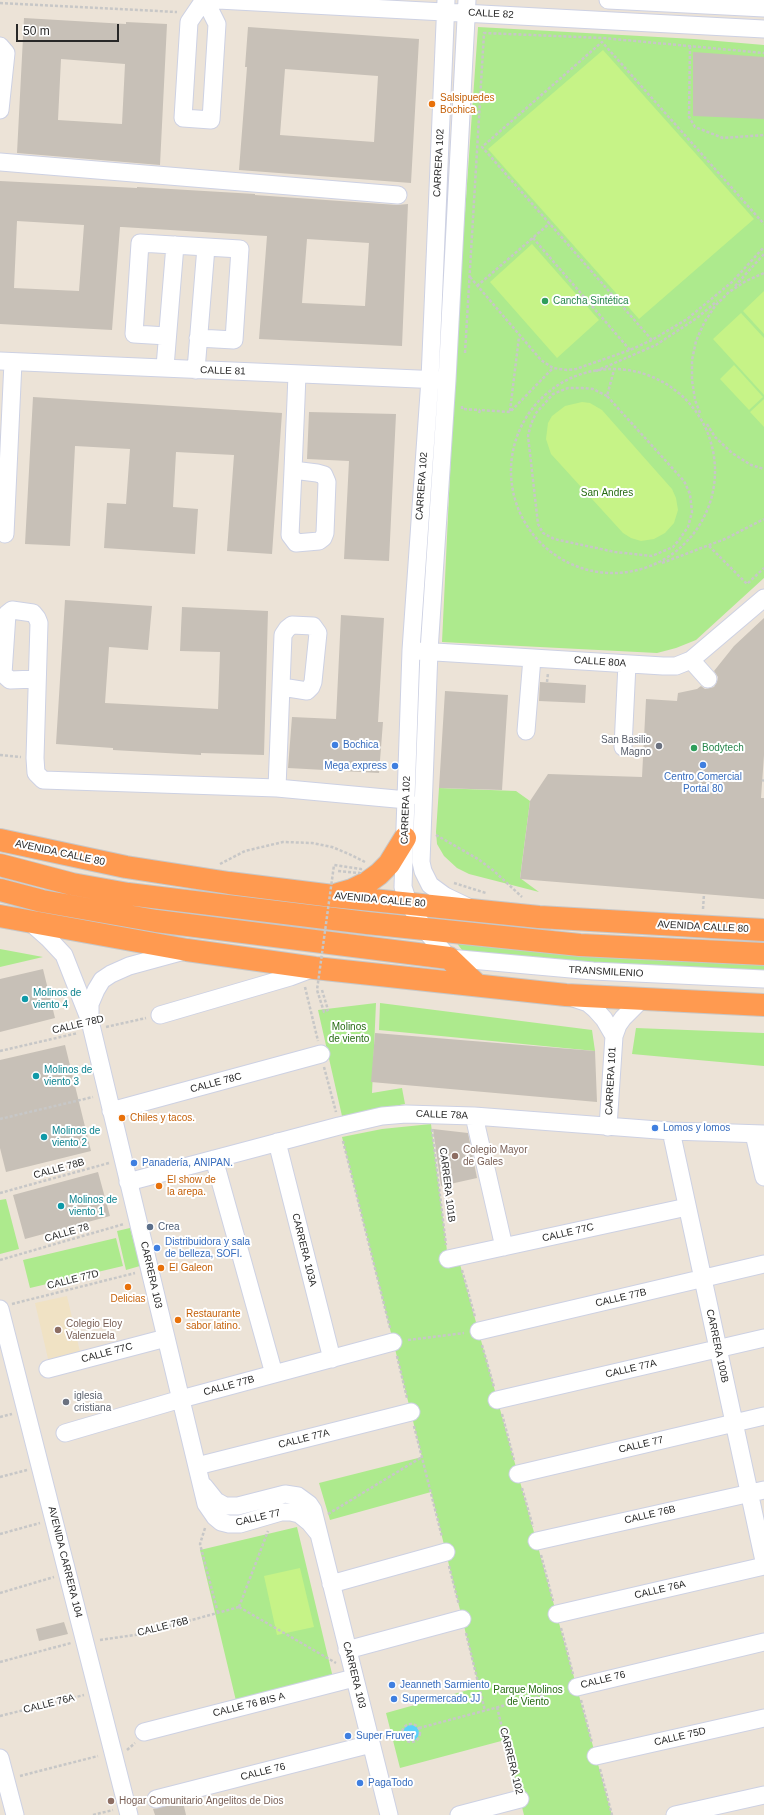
<!DOCTYPE html>
<meta charset="utf-8">
<style>
body{margin:0}
#map{position:relative;width:764px;height:1815px;overflow:hidden;background:#ece3d7;font-family:Helvetica,sans-serif}
canvas{display:block}
.scale{position:absolute;left:16px;top:24px;width:103px;height:18px;box-sizing:border-box;border:2px solid #282828;border-top:0;padding-left:5px;font-size:12px;line-height:14px;white-space:nowrap;color:#282828;-webkit-text-stroke:3px #fff;paint-order:stroke}
</style>
<div id="map">
<canvas width="764" height="1815"></canvas>
<div class="scale">50 m</div>
</div>
<script>
const g = document.querySelector('canvas').getContext('2d');
g.lineJoin = 'round';
function fill(path, color) {
  g.fillStyle = color;
  g.fill(path, 'evenodd');
}
function poly(rows) {
  const path = new Path2D();
  for (const r of rows) {
    if (r.length === 3) {
      path.moveTo(r[0] + r[2], r[1]);
      path.arc(r[0], r[1], r[2], 0, 2 * Math.PI);
      continue;
    }
    path.moveTo(r[0], r[1]);
    for (let i = 2; i < r.length; i += 2) path.lineTo(r[i], r[i + 1]);
  }
  return path;
}
function strokePath(path, color, width, dash) {
  g.strokeStyle = color;
  g.lineWidth = width;
  g.lineCap = dash ? 'butt' : 'round';
  g.setLineDash(dash || []);
  g.stroke(path);
}
function drawText(font, color, halo, rows, align = 'center') {
  g.font = font + ' Helvetica,sans-serif';
  g.lineWidth = 4;
  g.setLineDash([]);
  g.textBaseline = 'middle';
  g.strokeStyle = halo;
  g.fillStyle = color;
  for (const [text, x, y, turn = 0] of rows) {
    g.save();
    g.translate(x, y);
    g.rotate((+turn || 0) * Math.PI / 180);
    g.textAlign = isNaN(turn) ? turn : align;
    if (halo) g.strokeText(text, 0, 0);
    g.fillText(text, 0, 0);
    g.restore();
  }
}
fill(poly([
 [67,1296,81,1356,49,1363,35,1303]
]), '#f0e2c4');
fill(poly([
 [478,27,694,39,764,45,764,578,696,640,676,648,657,653,442,642,457,327],
 [439,788,516,791,530,801,520,878,539,892,469,874,457,868,444,856,437,844,436,832],
 [456,942,764,963,764,973,625,966,465,954],
 [0,949,43,957,0,967],
 [376,1003,372,1093,402,1088,405,1104,342,1116,318,1010],
 [380,1003,592,1030,595,1051,379,1030],
 [636,1028,764,1033,764,1066,632,1054],
 [431,1124,448,1259,458,1257,612,1815,524,1815,505,1740,400,1768,386,1713,479,1687,431,1492,330,1520,319,1483,422,1457,342,1137,382,1129],
 [6,1199,19,1249,0,1254,0,1200],
 [130,1228,140,1266,126,1270,117,1231],
 [116,1238,123,1266,30,1288,23,1260],
 [297,1527,334,1682,237,1705,200,1550]
]), '#adea8d');
fill(poly([
 [603,50,754,219,639,319,488,149],
 [532,244,599,320,557,358,490,282],
 [764,291,764,334,743,311],
 [741,313,764,338,764,395,713,339],
 [734,365,763,397,749,410,720,379],
 [764,399,764,427,750,412],
 [582,402,590,403,602,410,672,489,676,498,678,510,674,523,665,533,654,539,641,541,631,538,623,533,551,454,546,439,548,423,552,416,565,406],
 [300,1568,314,1627,277,1635,264,1576]
]), '#c6f387');
fill(poly([
 [411,1733,8]
]), '#5dd2fb');
fill(poly([
 [24,18,126,24,126,22,167,24,160,165,17,153],
 [61,59,125,64,122,124,58,120],
 [248,27,419,39,411,183,239,170,247,67,245,67],
 [285,69,378,76,374,142,280,135],
 [693,52,764,57,764,119,693,116],
 [0,181,137,188,137,187,255,194,255,195,397,205,408,204,402,346,259,339,267,236,122,227,120,227,112,330,0,324],
 [17,221,84,225,79,291,14,288],
 [307,239,369,243,365,306,302,303],
 [33,397,282,413,272,554,227,551,234,455,176,452,173,507,198,509,195,554,104,548,107,503,126,504,130,449,75,446,70,546,25,544],
 [309,412,396,414,389,561,344,559,349,461,307,459],
 [65,600,152,606,148,650,109,647,105,703,218,709,220,652,180,651,182,607,268,611,264,755,201,753,201,755,113,750,113,748,56,744],
 [341,615,384,618,378,722,383,722,379,773,288,768,292,717,336,719],
 [764,618,764,755,761,798,764,798,764,899,520,879,530,801,548,774,642,777,646,699,677,701,678,693,697,689,701,686,705,689,714,687,717,682,718,677,714,671,734,646],
 [540,682,586,685,585,703,539,701],
 [445,691,508,695,502,790,439,788],
 [43,969,55,1018,0,1032,0,979],
 [375,1033,595,1051,597,1102,371,1082],
 [65,1045,91,1151,6,1172,0,1148,0,1060],
 [433,1129,468,1133,477,1178,441,1186],
 [98,1172,110,1216,25,1239,13,1195],
 [64,1622,68,1634,39,1641,36,1629],
 [183,1802,186,1815,155,1815,153,1809]
]), '#c7c0b7');
const minor = poly([
 [204,0,189,22,183,118,211,120,217,24,205,0],
 [218,0,764,29],
 [446,0,430,379,411,650,403,887,408,902,425,930,449,958,593,971,764,979],
 [467,0,447,380,429,651,421,862,423,871,430,885,445,896,468,907],
 [608,0,764,8],
 [0,46,6,53,0,110],
 [0,162,398,195],
 [167,336,134,334,140,243,240,249,234,340,198,338],
 [0,361,441,380],
 [165,367,175,245],
 [196,370,206,247],
 [293,470,317,473,324,475,327,482,325,533,323,538,319,541,296,543,290,535,293,470,296,400,297,374],
 [5,534,13,362],
 [419,651,663,666,676,666,691,660,764,598],
 [691,660,708,679],
 [37,679,10,680,3,674,7,614,12,610,33,613,37,618,39,623,35,758,36,773,43,780,277,788,407,800],
 [526,731,532,658],
 [623,747,627,664],
 [277,788,283,635,287,629,292,625,313,626,318,633,313,682,311,687,307,691,282,687],
 [31,923,49,939,64,955,90,1021,206,1504,215,1517,221,1522,229,1524,240,1524,281,1512,291,1512,299,1514,310,1523,319,1534],
 [573,998,588,1003,595,1009,604,1019,614,1036],
 [160,1015,290,977,314,968],
 [90,1019,90,1004,96,990,102,980,111,974,129,966,184,951],
 [111,1111,321,1054],
 [474,1116,504,1247],
 [608,1127,614,1036,618,1025,623,1018,642,999],
 [671,1131,764,1561],
 [754,1134,764,1177],
 [277,1142,332,1359],
 [214,1159,274,1374],
 [128,1182,339,1126,382,1116,406,1114,474,1116,671,1131,764,1134],
 [448,1259,687,1207],
 [0,1309,129,1815],
 [479,1331,764,1264],
 [48,1369,166,1338],
 [497,1400,764,1338],
 [65,1433,181,1399,393,1342],
 [197,1466,411,1412],
 [518,1474,764,1416],
 [204,1486,216,1501,225,1506,238,1506,285,1494,298,1496,309,1504,313,1510,389,1815],
 [537,1541,764,1490],
 [331,1584,446,1552],
 [557,1614,764,1566],
 [347,1650,462,1619],
 [577,1687,764,1642],
 [144,1732,354,1678],
 [596,1756,764,1718],
 [0,1758,15,1815],
 [156,1799,371,1744],
 [459,1815,520,1799],
 [675,1815,764,1795]
]);
const highway = poly([
 [0,840,126,867,229,883,333,896,539,917,764,930],
 [0,865,72,884,128,894,367,923,580,945,764,954],
 [0,890,42,901,156,921,449,958,477,985],
 [338,894,352,890,368,882,379,874,389,864,405,838],
 [0,916,187,950,315,968,566,995,764,1005]
]);
strokePath(minor, '#cdd1e3', 19);
strokePath(highway, '#c7c7c7', 24);
strokePath(poly([
 [0,3,177,12],
 [690,46,689,117,695,127,723,138,764,135],
 [533,238,630,350],
 [470,277,541,360,553,368,567,370,576,369,630,350,652,340,687,319,732,282,764,247],
 [477,286,550,223],
 [735,286,764,254],
 [652,340,482,147,602,42,764,224],
 [465,353,484,33,603,38,764,53],
 [613,471,102],
 [596,371,656,345,697,318,717,301],
 [607,396,593,389,582,388,568,388,553,394,536,413,531,424,528,436,538,524,543,533,554,539,615,552,652,556,673,547,679,540,688,527,692,512,690,494,684,481,607,396,614,370],
 [462,406,462,409,480,410],
 [510,411,519,337],
 [479,413,480,410,510,412,553,368],
 [700,413,695,400,692,380,692,360,696,341,704,323,715,306,729,292,746,281,764,273],
 [707,424,715,437,732,453,751,465,764,469],
 [709,546,747,584,764,568],
 [662,563,725,539,764,519],
 [547,682,548,673],
 [0,755,21,757],
 [762,780,764,781],
 [436,835,478,859,494,871,522,897],
 [220,864,245,851,283,842,312,843,332,847,349,854,365,862],
 [454,883,486,893],
 [703,909,704,894],
 [305,987,318,1041],
 [106,1027,146,1018],
 [0,1051,78,1033],
 [324,1067,336,1112],
 [0,1119,93,1097],
 [432,1129,446,1245],
 [343,1141,390,1328],
 [0,1193,109,1163],
 [0,1260,124,1224],
 [462,1270,475,1317],
 [12,1304,135,1273],
 [408,1340,464,1333],
 [482,1345,494,1387],
 [397,1356,407,1398],
 [502,1414,514,1460],
 [0,1417,12,1414],
 [414,1426,442,1537],
 [0,1477,27,1470],
 [522,1488,533,1527],
 [328,1514,422,1457],
 [205,1528,200,1544,218,1613],
 [0,1534,40,1523],
 [541,1555,553,1601],
 [449,1566,459,1605],
 [0,1593,54,1577],
 [239,1607,336,1663],
 [239,1607,268,1531],
 [561,1628,573,1674],
 [466,1633,485,1711],
 [100,1640,141,1634,239,1607],
 [0,1662,71,1643],
 [581,1700,592,1743],
 [497,1707,516,1785],
 [0,1716,84,1695],
 [411,1733,9],
 [419,1728,563,1690],
 [384,1736,402,1732],
 [127,1750,135,1743],
 [600,1769,612,1815],
 [20,1776,98,1756],
 [93,1815,113,1810]
]), '#c7c7c7', 2.5, [3, 2]);
strokePath(minor, '#fff', 17);
strokePath(highway, '#ff9a50', 22);
strokePath(poly([
 [322,990,328,1010,324,1012,317,990,334,865,361,869,360,873,337,871]
]), '#c7c7c7', 2.5, [3, 2]);
for (const [x, y, r, color] of [
 [432,104,4,"#e8710a"],
 [545,301,4,"#2e9e5b"],
 [335,745,4,"#3f7fe0"],
 [659,746,4,"#6b7280"],
 [694,748,4,"#2e9e5b"],
 [703,765,4,"#3f7fe0"],
 [395,766,4,"#3f7fe0"],
 [25,999,4,"#0f9aa8"],
 [36,1076,4,"#0f9aa8"],
 [122,1118,4,"#e8710a"],
 [655,1128,4,"#3f7fe0"],
 [44,1137,4,"#0f9aa8"],
 [455,1156,4,"#8d6e63"],
 [134,1163,4,"#3f7fe0"],
 [159,1186,4,"#e8710a"],
 [61,1206,4,"#0f9aa8"],
 [150,1227,4,"#5c6f8a"],
 [157,1248,4,"#3f7fe0"],
 [161,1268,4,"#e8710a"],
 [128,1287,4,"#e8710a"],
 [178,1320,4,"#e8710a"],
 [58,1330,4,"#8d6e63"],
 [66,1402,4,"#6b7280"],
 [392,1685,4,"#3f7fe0"],
 [394,1699,4,"#3f7fe0"],
 [348,1736,4,"#3f7fe0"],
 [360,1783,4,"#3f7fe0"],
 [111,1801,4,"#8d6e63"]
]) {
  const dot = new Path2D();
  dot.arc(x, y, r, 0, 2 * Math.PI);
  g.fillStyle = color;
  g.fill(dot);
  strokePath(dot, '#fff', 1.5);
}
drawText('10px', '#282828', '#fff', [
 ["CALLE 82",491,14,3],
 ["CARRERA 102",439,163,-87],
 ["CALLE 81",223,371,2],
 ["CARRERA 102",422,486,-86],
 ["CALLE 80A",600,662,4],
 ["CARRERA 102",406,810,-88],
 ["AVENIDA CALLE 80",60,853,12],
 ["AVENIDA CALLE 80",380,900,5],
 ["AVENIDA CALLE 80",703,927,3],
 ["TRANSMILENIO",606,972,3],
 ["CALLE 78D",78,1025,-13],
 ["CARRERA 101",611,1081,-87],
 ["CALLE 78C",216,1083,-15],
 ["CALLE 78A",442,1115,2],
 ["CALLE 78B",59,1169,-15],
 ["CARRERA 101B",447,1185,83],
 ["CALLE 78",67,1233,-16],
 ["CALLE 77C",568,1233,-13],
 ["CARRERA 103A",304,1250,76],
 ["CARRERA 103",151,1275,77],
 ["CALLE 77D",73,1280,-14],
 ["CALLE 77B",621,1298,-13],
 ["CARRERA 100B",717,1346,78],
 ["CALLE 77C",107,1353,-15],
 ["CALLE 77A",631,1369,-13],
 ["CALLE 77B",229,1386,-15],
 ["CALLE 77A",304,1439,-14],
 ["CALLE 77",641,1445,-13],
 ["CALLE 76B",650,1515,-13],
 ["CALLE 77",258,1518,-13],
 ["AVENIDA CARRERA 104",65,1562,76],
 ["CALLE 76A",660,1590,-13],
 ["CALLE 76B",163,1627,-14],
 ["CARRERA 103",354,1675,76],
 ["CALLE 76",603,1680,-14],
 ["CALLE 76A",49,1704,-14],
 ["CALLE 76 BIS A",249,1705,-14],
 ["CALLE 75D",680,1737,-13],
 ["CARRERA 102",511,1761,76],
 ["CALLE 76",263,1772,-14]
]);
drawText('10px', '#c56008', '#fff', [
 ["Salsipuedes",440,98],
 ["Bochica",440,110],
 ["Chiles y tacos.",130,1118],
 ["El show de",167,1180],
 ["la arepa.",167,1192],
 ["El Galeon",169,1268],
 ["Delicias",128,1299,"center"],
 ["Restaurante",186,1314],
 ["sabor latino.",186,1326]
], 'left');
drawText('10px', '#27864d', '#fff', [
 ["Cancha Sintética",553,301],
 ["Bodytech",702,748]
], 'left');
drawText('10px', '#256b11', '#fff', [
 ["San Andres",607,493],
 ["Molinos",349,1027],
 ["de viento",349,1039],
 ["Parque Molinos",528,1690],
 ["de Viento",528,1702]
]);
drawText('10px', '#5b616d', '#fff', [
 ["San Basilio",651,740],
 ["Magno",651,752],
 ["iglesia",74,1396,"left"],
 ["cristiana",74,1408,"left"]
], 'right');
drawText('10px', '#366cbe', '#fff', [
 ["Bochica",343,745],
 ["Mega express",387,766,"right"],
 ["Centro Comercial",703,777,"center"],
 ["Portal 80",703,789,"center"],
 ["Lomos y lomos",663,1128],
 ["Panadería, ANIPAN.",142,1163],
 ["Distribuidora y sala",165,1242],
 ["de belleza, SOFI.",165,1254],
 ["Jeanneth Sarmiento",400,1685],
 ["Supermercado JJ",402,1699],
 ["Super Fruver",356,1736],
 ["PagaTodo",368,1783]
], 'left');
drawText('10px', '#0d838f', '#fff', [
 ["Molinos de",33,993],
 ["viento 4",33,1005],
 ["Molinos de",44,1070],
 ["viento 3",44,1082],
 ["Molinos de",52,1131],
 ["viento 2",52,1143],
 ["Molinos de",69,1200],
 ["viento 1",69,1212]
], 'left');
drawText('10px', '#785e54', '#fff', [
 ["Colegio Mayor",463,1150],
 ["de Gales",463,1162],
 ["Colegio Eloy",66,1324],
 ["Valenzuela",66,1336],
 ["Hogar Comunitario Angelitos de Dios",119,1801]
], 'left');
drawText('10px', '#4e5e75', '#fff', [
 ["Crea",158,1227]
], 'left');
</script>
